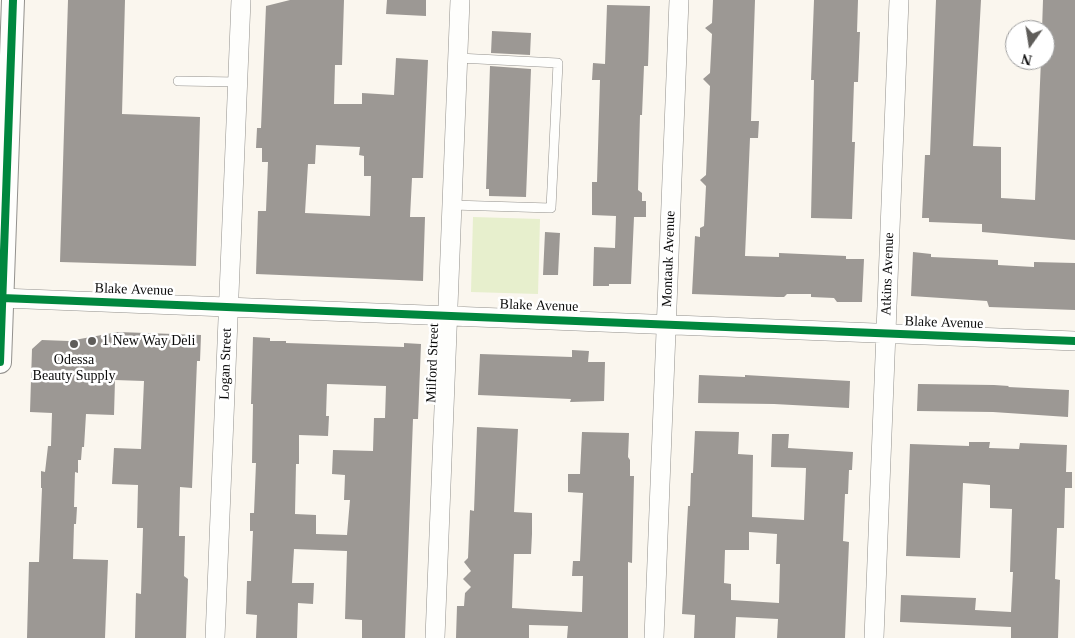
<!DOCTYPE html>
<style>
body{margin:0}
#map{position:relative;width:1075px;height:638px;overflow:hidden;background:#faf6ee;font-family:"Times New Roman",serif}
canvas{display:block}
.north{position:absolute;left:1005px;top:20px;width:50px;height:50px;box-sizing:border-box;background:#fff;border:1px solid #9d9d9d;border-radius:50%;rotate:193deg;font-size:14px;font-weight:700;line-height:20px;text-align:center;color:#0b0b0b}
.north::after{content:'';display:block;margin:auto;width:18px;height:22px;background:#5f5d5a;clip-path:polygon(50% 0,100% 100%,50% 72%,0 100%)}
</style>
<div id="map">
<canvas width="1075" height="638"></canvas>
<div class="north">N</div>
</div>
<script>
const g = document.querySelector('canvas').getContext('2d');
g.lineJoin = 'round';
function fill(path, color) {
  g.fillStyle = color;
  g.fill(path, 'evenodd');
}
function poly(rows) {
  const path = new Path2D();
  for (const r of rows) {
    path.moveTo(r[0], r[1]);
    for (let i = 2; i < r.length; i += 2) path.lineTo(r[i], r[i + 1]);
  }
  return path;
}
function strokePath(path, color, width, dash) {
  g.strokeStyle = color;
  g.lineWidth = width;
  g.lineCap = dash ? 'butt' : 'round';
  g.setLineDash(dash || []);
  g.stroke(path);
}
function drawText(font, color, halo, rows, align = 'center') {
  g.font = font + ' "Times New Roman",serif';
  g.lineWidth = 5;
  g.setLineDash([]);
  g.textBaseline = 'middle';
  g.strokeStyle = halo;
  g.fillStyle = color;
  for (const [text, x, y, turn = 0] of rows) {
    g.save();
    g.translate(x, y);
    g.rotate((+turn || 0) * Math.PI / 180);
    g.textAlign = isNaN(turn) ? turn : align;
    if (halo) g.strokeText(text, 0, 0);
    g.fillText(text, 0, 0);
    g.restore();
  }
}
fill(poly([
 [473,217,540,219,538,294,471,292]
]), '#e7efcd');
fill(poly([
 [68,0,125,0,122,114,200,117,196,266,60,262],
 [290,0,344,0,342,65,335,65,334,104,362,104,362,93,394,95,396,58,428,60,423,178,412,178,410,217,425,217,423,281,256,274,258,211,266,211,268,162,262,162,262,148,256,148,257,128,261,128,266,6],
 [316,145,360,147,359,155,364,156,364,176,371,176,370,216,305,213,308,164,315,164],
 [387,0,426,0,426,16,386,14],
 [713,0,755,0,751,121,759,121,758,138,750,138,745,256,779,257,779,253,846,256,846,259,864,259,862,302,837,302,834,298,811,297,811,294,787,294,784,297,777,297,692,294,695,236,700,237,700,228,704,226,706,186,700,180,706,175,710,86,703,79,710,73,712,34,705,28,712,23],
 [814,0,858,0,857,32,860,32,858,82,854,82,852,142,855,142,852,219,811,218,814,80,811,80],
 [936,0,981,0,973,146,1001,147,1001,198,1035,200,1041,60,1045,60,1045,30,1042,30,1043,0,1075,0,1075,240,982,232,982,224,929,222,929,218,922,218,925,155,930,155],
 [607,5,650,6,648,66,644,66,642,115,640,115,638,190,642,193,642,201,646,201,646,217,634,217,631,284,609,284,609,286,593,286,594,247,615,248,616,216,592,215,592,182,597,182,600,80,592,80,593,63,605,64],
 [492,31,531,33,530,55,491,53],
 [490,66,531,69,526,197,489,196,489,189,486,189],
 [545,232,560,233,558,275,543,275],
 [913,252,931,254,931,257,998,260,998,265,1034,267,1034,262,1075,263,1075,310,989,307,987,301,911,296],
 [118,332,201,335,200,361,197,361,192,488,180,487,179,536,185,536,184,576,188,579,186,638,135,638,136,593,141,594,143,528,137,528,138,485,112,484,114,448,141,449,144,381,115,380,114,415,86,414,84,447,82,447,81,460,78,460,78,473,75,472,74,507,77,507,76,524,74,524,73,559,108,560,105,638,27,638,29,562,39,562,42,488,41,488,41,471,45,472,48,446,51,446,52,413,30,412,32,349,42,340,69,341],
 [253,337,270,338,270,341,286,341,286,343,404,347,404,343,421,344,418,419,413,419,405,638,362,638,362,620,345,619,347,551,294,549,292,583,314,583,313,604,298,603,297,638,256,638,257,615,246,614,247,581,251,581,253,531,250,531,250,513,254,513,256,463,252,463,253,404,251,404],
 [327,384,386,386,385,418,374,418,373,451,333,450,332,474,345,475,344,500,350,500,347,535,316,534,316,515,295,514,296,464,299,464,299,435,328,436,329,416,326,416],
 [572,350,589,351,588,362,605,362,604,401,570,402,571,399,478,395,480,354,572,357],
 [699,375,745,377,745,375,850,381,849,408,774,404,698,403],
 [918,384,994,385,1009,386,1008,387,1069,390,1068,417,993,412,917,411],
 [477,427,518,429,514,512,532,513,532,534,531,554,514,554,512,608,544,610,582,612,583,576,572,576,573,561,580,561,583,493,568,492,568,474,580,474,582,432,629,433,628,457,630,460,630,476,634,476,632,563,628,562,628,638,567,638,568,626,529,625,529,638,456,638,457,606,464,606,465,593,471,587,463,579,471,571,464,562,468,558,470,510,474,511],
 [695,431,739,432,738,454,753,455,752,517,804,520,806,468,771,467,772,434,789,434,788,448,853,452,852,470,849,470,848,494,845,494,843,541,849,542,845,638,777,638,778,619,736,617,735,638,694,638,695,615,682,614,688,506,690,506,691,473,693,473],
 [749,532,777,534,776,564,780,564,779,603,731,600,731,584,724,583,725,550,749,550],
 [969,442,990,442,989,448,1019,449,1020,443,1067,445,1066,472,1072,472,1072,488,1065,488,1064,528,1057,528,1055,579,1060,580,1058,638,1011,638,1011,627,900,622,901,595,976,598,975,610,1011,612,1013,572,1010,572,1012,509,990,508,990,485,963,483,960,558,906,556,910,444,969,446]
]), '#9c9894');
const service = poly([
 [178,81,238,82],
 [452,205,551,208,558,63,458,58]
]);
const minor = poly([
 [2,298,1075,341],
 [215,638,241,0],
 [435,638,460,0],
 [654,638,679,0],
 [874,638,899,0]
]);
const tertiary = poly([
 [0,362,13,0]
]);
strokePath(service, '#93918d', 10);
strokePath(minor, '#93918d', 20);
strokePath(tertiary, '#93918d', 24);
strokePath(service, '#fefefc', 9);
strokePath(minor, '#fefefc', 19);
strokePath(tertiary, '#fefefc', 22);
strokePath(poly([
 [2,298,1075,341],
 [0,362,13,0]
]), '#00873e', 8);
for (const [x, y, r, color] of [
 [92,341,5,"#5f5d5a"],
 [74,344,5,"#5f5d5a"]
]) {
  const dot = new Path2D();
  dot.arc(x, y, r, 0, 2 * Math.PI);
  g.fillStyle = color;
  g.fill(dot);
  strokePath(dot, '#fff', 2);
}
drawText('14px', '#0b0b0b', '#fff', [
 ["Montauk Avenue",669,259,-88],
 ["Atkins Avenue",888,274,-88],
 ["Blake Avenue",134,290,2],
 ["Blake Avenue",539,306,2],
 ["Blake Avenue",944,323,2],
 ["Milford Street",433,363,-88],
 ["Logan Street",226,364,-88]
]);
drawText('14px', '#0b0b0b', '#fff', [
 ["1 New Way Deli",102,341],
 ["Odessa",74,360,"center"],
 ["Beauty Supply",74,376,"center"]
], 'left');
</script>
